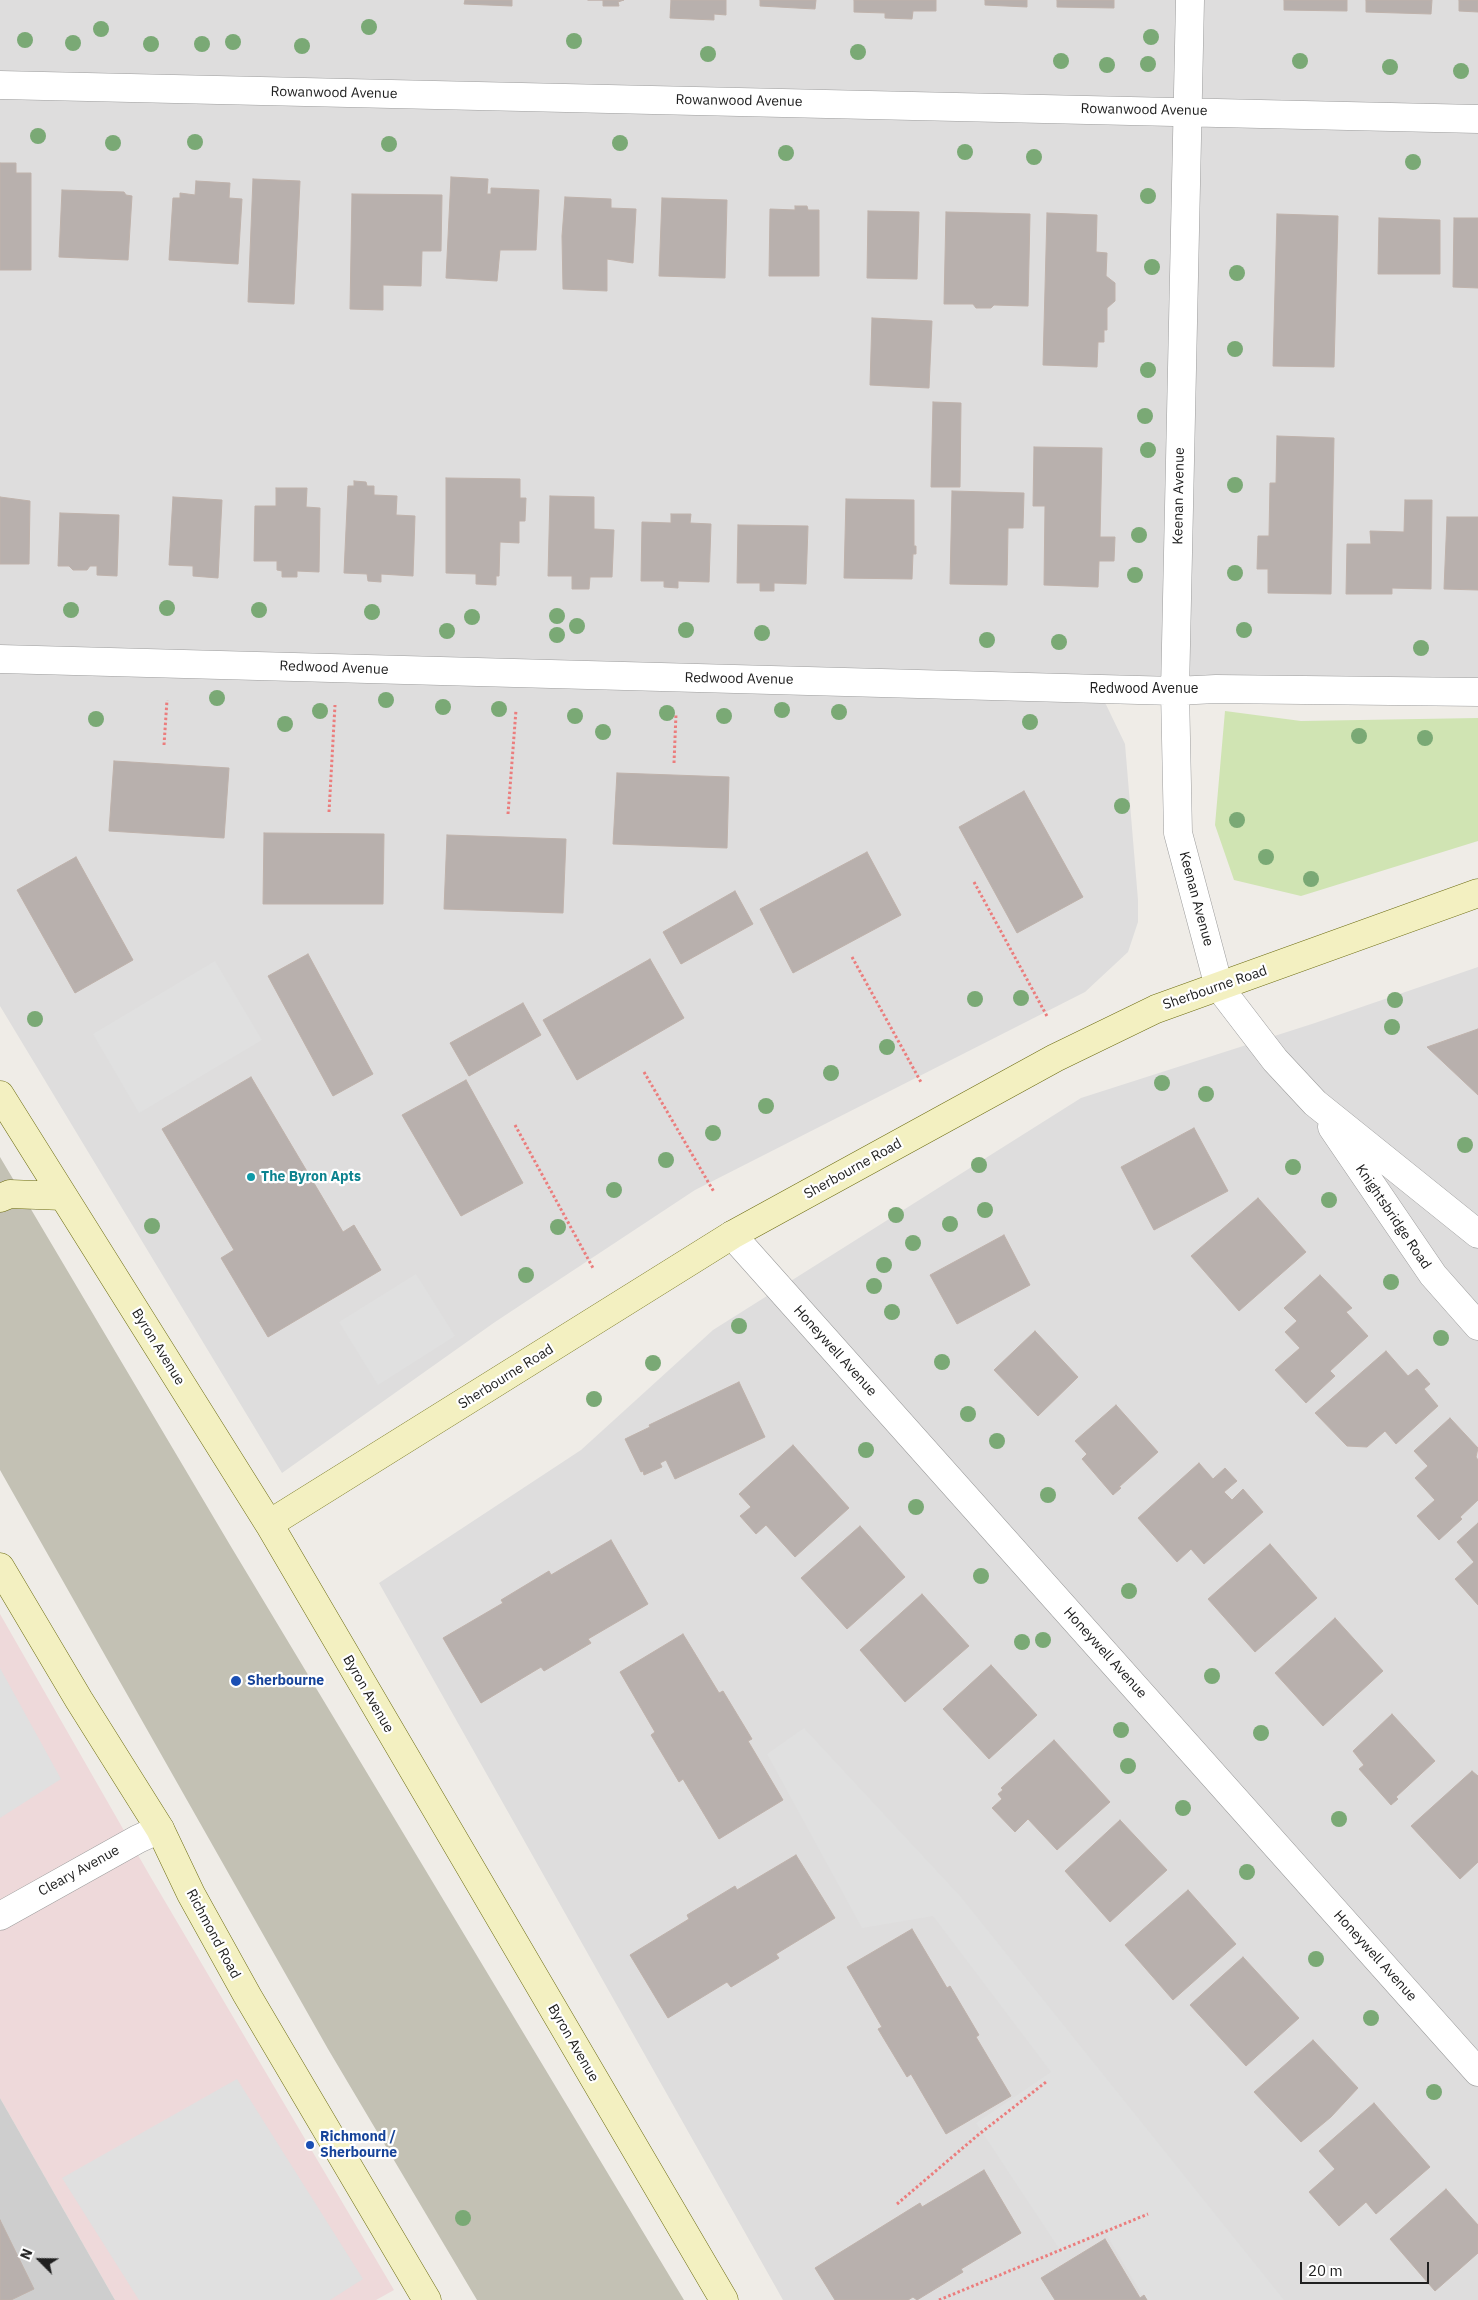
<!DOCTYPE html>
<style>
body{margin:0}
#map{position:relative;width:1478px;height:2300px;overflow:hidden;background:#efece7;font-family:"IBM Plex Sans",sans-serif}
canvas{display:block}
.north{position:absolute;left:15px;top:2235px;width:50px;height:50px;-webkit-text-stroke:4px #fff;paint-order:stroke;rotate:293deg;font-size:14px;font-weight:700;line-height:20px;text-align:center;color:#202020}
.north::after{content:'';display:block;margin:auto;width:18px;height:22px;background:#202020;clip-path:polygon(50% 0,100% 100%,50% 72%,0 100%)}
.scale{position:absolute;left:1300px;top:2262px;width:129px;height:22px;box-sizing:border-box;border:2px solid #202020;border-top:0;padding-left:6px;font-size:15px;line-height:18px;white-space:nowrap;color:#202020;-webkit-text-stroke:4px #fff;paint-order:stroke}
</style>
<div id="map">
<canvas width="1478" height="2300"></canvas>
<div class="north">N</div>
<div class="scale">20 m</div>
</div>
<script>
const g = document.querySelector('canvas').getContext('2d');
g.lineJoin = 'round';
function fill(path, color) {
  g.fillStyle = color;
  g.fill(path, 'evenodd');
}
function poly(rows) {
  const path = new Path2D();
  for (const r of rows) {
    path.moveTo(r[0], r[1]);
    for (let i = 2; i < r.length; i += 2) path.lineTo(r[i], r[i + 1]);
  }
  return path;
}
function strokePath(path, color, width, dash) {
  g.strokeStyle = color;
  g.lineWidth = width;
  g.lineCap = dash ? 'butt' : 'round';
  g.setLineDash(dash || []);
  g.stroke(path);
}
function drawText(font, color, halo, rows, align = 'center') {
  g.font = font + ' "IBM Plex Sans",sans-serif';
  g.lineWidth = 4.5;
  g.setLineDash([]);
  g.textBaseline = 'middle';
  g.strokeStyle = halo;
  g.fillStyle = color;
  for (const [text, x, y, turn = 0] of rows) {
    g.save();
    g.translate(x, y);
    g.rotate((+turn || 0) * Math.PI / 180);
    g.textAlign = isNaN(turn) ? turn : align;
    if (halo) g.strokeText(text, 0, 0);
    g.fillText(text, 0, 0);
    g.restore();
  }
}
fill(poly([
 [0,0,1478,0,1478,692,1099,690,1125,744,1138,900,1138,922,1128,952,1085,992,695,1190,495,1322,282,1473,0,1006],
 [1478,967,1478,2300,783,2300,379,1583,581,1450,713,1330,1081,1098,1315,1023]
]), '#dedddd');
fill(poly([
 [0,1614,150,1876,394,2290,376,2300,115,2300,0,2098]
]), '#eed9da');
fill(poly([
 [0,2098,115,2300,0,2300]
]), '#cecece');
fill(poly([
 [0,1157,230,1545,684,2300,477,2300,328,2049,0,1470]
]), '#c3c1b4');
fill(poly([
 [1225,711,1301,721,1478,718,1478,841,1301,896,1234,880,1215,825]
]), '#d0e4b3');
fill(poly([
 [215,961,262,1040,139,1113,93,1034],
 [416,1274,455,1336,378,1385,339,1322],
 [0,1668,61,1779,0,1818],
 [804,1728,961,1897,1284,2300,1145,2300,1103,2229,1062,2253,976,2123,1051,2072,933,1916,862,1928,767,1754],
 [237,2079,363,2279,330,2300,139,2300,62,2178]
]), '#e0e0e0');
const building = poly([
 [465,0,512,0,512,6,464,4,465,0],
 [588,0,624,0,618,2,619,6,603,6,603,0,588,0],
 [671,0,726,0,726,15,714,14,714,20,670,18,671,0],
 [760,0,816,0,815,9,760,6,760,0],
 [854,0,936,0,936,11,913,11,912,19,885,18,885,13,854,12,854,0],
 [985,0,1027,0,1027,7,985,5,985,0],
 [1057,0,1114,0,1114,8,1057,7,1057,0],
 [1284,0,1347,0,1347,11,1284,10,1284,0],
 [1366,0,1432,0,1431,14,1366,12,1366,0],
 [1459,0,1478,0,1478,12,1459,11,1459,0],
 [0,163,16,163,16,173,31,173,31,270,0,270,0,163],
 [451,177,488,179,487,194,491,194,491,188,539,190,536,250,500,250,497,281,446,278,451,177],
 [253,179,300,181,294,304,248,302,253,179],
 [196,181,230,183,229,198,242,199,238,264,169,260,173,198,180,198,180,193,195,195,196,181],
 [62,190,124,192,126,195,132,196,128,260,59,257,62,190],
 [352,194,442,195,441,251,422,251,421,286,383,285,383,310,350,309,352,194],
 [565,197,611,199,611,208,636,209,633,263,607,259,607,291,563,289,562,236,565,197],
 [662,198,727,200,725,278,659,276,662,198],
 [795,206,807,206,808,210,819,210,819,276,769,276,770,209,795,210,795,206],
 [868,211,919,212,917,279,867,278,868,211],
 [946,212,1030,214,1028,306,994,305,991,308,976,308,973,304,944,304,946,212],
 [1047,213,1097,215,1096,252,1107,253,1106,276,1115,283,1115,301,1107,308,1107,330,1104,330,1104,342,1098,342,1097,367,1043,365,1047,213],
 [1277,214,1338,216,1334,367,1273,366,1277,214],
 [1379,218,1440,220,1440,274,1378,274,1379,218],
 [1454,218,1478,218,1478,288,1453,287,1454,218],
 [872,318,932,321,929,388,870,385,872,318],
 [933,402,961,403,960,487,931,487,933,402],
 [1277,436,1334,438,1331,594,1268,593,1268,569,1257,569,1258,536,1269,536,1270,483,1276,483,1277,436],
 [1034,447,1102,448,1100,537,1115,537,1114,561,1099,561,1098,587,1044,585,1045,506,1033,506,1034,447],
 [446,478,520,479,520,498,526,498,525,521,519,521,519,543,500,542,499,576,496,576,496,585,476,584,476,574,446,573,446,478],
 [354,481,366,482,367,486,374,486,374,495,397,496,396,515,415,516,413,576,381,574,381,582,368,581,367,574,344,573,348,486,354,486,354,481],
 [276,488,307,488,306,507,320,508,319,572,297,571,297,577,282,577,282,571,277,570,277,561,254,561,255,506,276,506,276,488],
 [952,491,1024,493,1023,528,1008,528,1007,585,950,584,952,491],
 [550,496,594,497,594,529,614,530,612,577,590,577,589,589,572,589,572,576,548,576,550,496],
 [0,497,30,501,29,564,0,564,0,497],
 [173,497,222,500,218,578,193,576,193,566,169,565,173,497],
 [846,499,914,500,914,546,916,546,916,554,913,554,912,579,844,578,846,499],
 [1405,500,1432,500,1431,589,1392,588,1392,594,1346,594,1347,544,1371,544,1370,531,1404,532,1405,500],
 [60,513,119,515,117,576,97,575,97,566,90,566,87,570,73,570,69,566,58,566,60,513],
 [671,514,691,514,690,523,711,524,709,582,678,581,678,588,664,587,664,581,641,581,642,522,671,523,671,514],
 [1447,517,1478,517,1478,590,1444,589,1447,517],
 [738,525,808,526,806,584,774,583,774,591,760,591,760,583,737,583,738,525],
 [114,761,229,768,224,838,109,831,114,761],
 [617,773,729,777,727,848,613,844,617,773],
 [1024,791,1083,897,1017,933,959,827,1024,791],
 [264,833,384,834,383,904,263,904,264,833],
 [447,835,566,839,563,913,444,909,447,835],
 [867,852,901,915,793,973,760,909,867,852],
 [76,857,133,960,75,993,17,890,76,857],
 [735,891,753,924,681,964,663,932,735,891],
 [308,954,373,1074,333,1096,268,976,308,954],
 [650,959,684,1018,577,1080,543,1020,650,959],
 [523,1003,541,1035,469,1076,450,1043,523,1003],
 [1478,1029,1478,1095,1427,1047,1478,1029],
 [251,1077,343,1232,354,1225,381,1270,268,1337,221,1258,234,1250,162,1129,251,1077],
 [466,1080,523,1183,461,1216,402,1115,466,1080],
 [1194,1128,1228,1191,1154,1230,1121,1167,1194,1128],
 [1258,1198,1306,1252,1239,1311,1191,1256,1258,1198],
 [1004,1235,1030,1285,957,1324,930,1275,1004,1235],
 [1320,1275,1352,1308,1346,1312,1368,1336,1330,1371,1335,1376,1306,1403,1275,1370,1300,1348,1285,1332,1297,1321,1284,1308,1320,1275],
 [1035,1331,1078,1377,1038,1416,994,1370,1035,1331],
 [1386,1351,1408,1376,1417,1369,1430,1384,1424,1389,1438,1406,1396,1444,1385,1431,1367,1447,1347,1446,1315,1413,1386,1351],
 [739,1382,765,1437,675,1479,666,1460,660,1463,662,1467,644,1475,643,1471,641,1472,625,1439,650,1427,649,1425,739,1382],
 [1116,1405,1158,1452,1119,1487,1121,1488,1113,1495,1082,1459,1087,1454,1075,1441,1116,1405],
 [1450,1418,1478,1448,1476,1457,1478,1460,1478,1500,1460,1517,1462,1519,1439,1540,1417,1516,1435,1500,1415,1478,1428,1466,1414,1451,1450,1418],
 [793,1445,849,1508,795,1557,766,1525,756,1534,740,1516,751,1507,739,1494,793,1445],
 [1199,1463,1213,1479,1225,1468,1237,1481,1224,1492,1232,1500,1243,1489,1263,1512,1204,1564,1191,1549,1177,1562,1138,1518,1199,1463],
 [1478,1523,1478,1605,1455,1579,1474,1562,1457,1542,1478,1523],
 [860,1526,905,1577,847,1629,801,1578,860,1526],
 [611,1540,648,1604,588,1639,591,1643,544,1671,541,1667,481,1703,443,1638,503,1603,501,1600,549,1571,551,1575,611,1540],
 [1270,1544,1317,1598,1255,1652,1208,1599,1270,1544],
 [922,1594,969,1646,905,1702,860,1650,922,1594],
 [1335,1618,1383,1671,1323,1726,1275,1673,1335,1618],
 [683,1634,719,1693,723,1691,752,1739,748,1741,783,1800,719,1839,683,1779,679,1782,651,1735,655,1732,620,1672,683,1634],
 [991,1665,1037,1715,989,1759,943,1709,991,1665],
 [1392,1714,1435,1761,1396,1797,1398,1799,1391,1805,1359,1769,1364,1765,1353,1751,1392,1714],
 [1054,1740,1110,1802,1057,1850,1028,1819,1015,1832,992,1808,1002,1799,998,1794,1003,1790,1001,1788,1054,1740],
 [1472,1771,1478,1776,1478,1862,1460,1879,1411,1826,1472,1771],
 [1120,1820,1167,1870,1110,1922,1065,1871,1120,1820],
 [796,1855,835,1918,776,1954,779,1958,731,1987,727,1982,668,2018,630,1955,689,1919,687,1915,735,1886,737,1890,796,1855],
 [1188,1890,1236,1944,1173,2000,1125,1945,1188,1890],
 [912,1929,947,1988,950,1986,979,2035,976,2037,1011,2096,946,2134,911,2074,907,2077,878,2029,882,2027,847,1967,912,1929],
 [1243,1957,1299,2018,1246,2066,1190,2005,1243,1957],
 [1313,2040,1358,2088,1331,2117,1301,2142,1254,2092,1313,2040],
 [1374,2103,1430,2167,1376,2214,1366,2202,1339,2226,1309,2192,1335,2169,1319,2151,1374,2103],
 [984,2170,1021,2233,961,2269,963,2272,917,2300,913,2297,908,2300,835,2300,815,2268,920,2203,922,2207,984,2170],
 [1446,2189,1478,2225,1478,2253,1435,2291,1390,2239,1446,2189],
 [0,2220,34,2289,11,2300,0,2300,0,2220],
 [1105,2239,1140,2298,1144,2295,1147,2300,1055,2300,1041,2278,1105,2239]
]);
fill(building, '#b8b0ad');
strokePath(building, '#bfb2ab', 1);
const street = poly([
 [1190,0,1175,691,1178,833,1219,987,1275,1060,1315,1103,1478,1234],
 [0,85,1478,119],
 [0,659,1175,691,1216,689,1478,692],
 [1332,1127,1433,1275,1478,1326],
 [732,1235,1478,2072],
 [0,1916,138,1839,160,1829]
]);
const secondary = poly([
 [0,1095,269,1524,724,2300],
 [0,1198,10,1194,63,1196],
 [269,1524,732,1235,1055,1058,1156,1009,1478,893],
 [0,1567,79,1700,160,1829,191,1894,247,1995,427,2300]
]);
strokePath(street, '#9d9d9d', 29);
strokePath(secondary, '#6c6c11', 29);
strokePath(poly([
 [164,745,167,700],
 [674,763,676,714],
 [329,812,335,705],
 [508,814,516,710],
 [974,882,1048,1018],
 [852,957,922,1084],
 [644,1072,714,1192],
 [515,1125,593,1268],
 [897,2204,978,2135,1046,2082],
 [939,2300,1148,2214]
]), '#eb7d7d', 3, [2.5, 2.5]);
strokePath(street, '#fff', 28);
strokePath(secondary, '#f3f0c1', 28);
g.fillStyle = '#7aa975';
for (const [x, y] of [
 [369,27],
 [101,29],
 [1151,37],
 [25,40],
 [574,41],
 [233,42],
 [73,43],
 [151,44],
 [202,44],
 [302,46],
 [858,52],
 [708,54],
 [1061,61],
 [1300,61],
 [1148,64],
 [1107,65],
 [1390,67],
 [1461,71],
 [38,136],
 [195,142],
 [113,143],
 [620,143],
 [389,144],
 [965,152],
 [786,153],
 [1034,157],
 [1413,162],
 [1148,196],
 [1152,267],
 [1237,273],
 [1235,349],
 [1148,370],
 [1145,416],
 [1148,450],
 [1235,485],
 [1139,535],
 [1235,573],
 [1135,575],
 [167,608],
 [71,610],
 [259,610],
 [372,612],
 [557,616],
 [472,617],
 [577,626],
 [686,630],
 [1244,630],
 [447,631],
 [762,633],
 [557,635],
 [987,640],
 [1059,642],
 [1421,648],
 [217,698],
 [386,700],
 [443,707],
 [499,709],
 [782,710],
 [320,711],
 [839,712],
 [667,713],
 [575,716],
 [724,716],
 [96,719],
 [1030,722],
 [285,724],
 [603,732],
 [1359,736],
 [1425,738],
 [1122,806],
 [1237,820],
 [1266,857],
 [1311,879],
 [1021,998],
 [975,999],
 [1395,1000],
 [35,1019],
 [1392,1027],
 [887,1047],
 [831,1073],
 [1162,1083],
 [1206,1094],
 [766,1106],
 [713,1133],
 [1465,1145],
 [666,1160],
 [979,1165],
 [1293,1167],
 [614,1190],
 [1329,1200],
 [985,1210],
 [896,1215],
 [950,1224],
 [152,1226],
 [558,1227],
 [913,1243],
 [884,1265],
 [526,1275],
 [1391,1282],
 [874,1286],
 [892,1312],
 [739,1326],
 [1441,1338],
 [942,1362],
 [653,1363],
 [594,1399],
 [968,1414],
 [997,1441],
 [866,1450],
 [1048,1495],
 [916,1507],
 [981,1576],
 [1129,1591],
 [1043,1640],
 [1022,1642],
 [1212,1676],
 [1121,1730],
 [1261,1733],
 [1128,1766],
 [1183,1808],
 [1339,1819],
 [1247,1872],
 [1316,1959],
 [1371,2018],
 [1434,2092],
 [463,2218]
]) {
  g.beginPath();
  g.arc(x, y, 8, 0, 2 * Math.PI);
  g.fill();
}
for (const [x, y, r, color] of [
 [251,1177,5,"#0f9aa8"],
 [236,1681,6,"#1a4fb4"],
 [310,2145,5,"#1a4fb4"]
]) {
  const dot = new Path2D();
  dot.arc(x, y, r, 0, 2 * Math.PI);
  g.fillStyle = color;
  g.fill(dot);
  strokePath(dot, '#fff', 2);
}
drawText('14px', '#202020', '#fff', [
 ["Rowanwood Avenue",334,93,1],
 ["Rowanwood Avenue",739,101,1],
 ["Rowanwood Avenue",1144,110,1],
 ["Keenan Avenue",1179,496,-89],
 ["Redwood Avenue",334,668,2],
 ["Redwood Avenue",739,679,1],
 ["Redwood Avenue",1144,689],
 ["Keenan Avenue",1196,899,75],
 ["Sherbourne Road",1215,988,-19],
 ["Sherbourne Road",853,1169,-29],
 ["Knightsbridge Road",1393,1217,56],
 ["Byron Avenue",158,1347,58],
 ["Honeywell Avenue",835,1351,48],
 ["Sherbourne Road",506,1377,-32],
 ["Honeywell Avenue",1105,1653,48],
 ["Byron Avenue",368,1694,60],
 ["Cleary Avenue",79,1871,-29],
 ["Richmond Road",213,1934,62],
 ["Honeywell Avenue",1375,1956,48],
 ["Byron Avenue",573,2043,60]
]);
drawText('bold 14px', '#0d838f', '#fff', [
 ["The Byron Apts",261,1177]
], 'left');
drawText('bold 14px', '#164399', '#fff', [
 ["Sherbourne",247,1681],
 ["Richmond /",320,2137],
 ["Sherbourne",320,2153]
], 'left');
</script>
